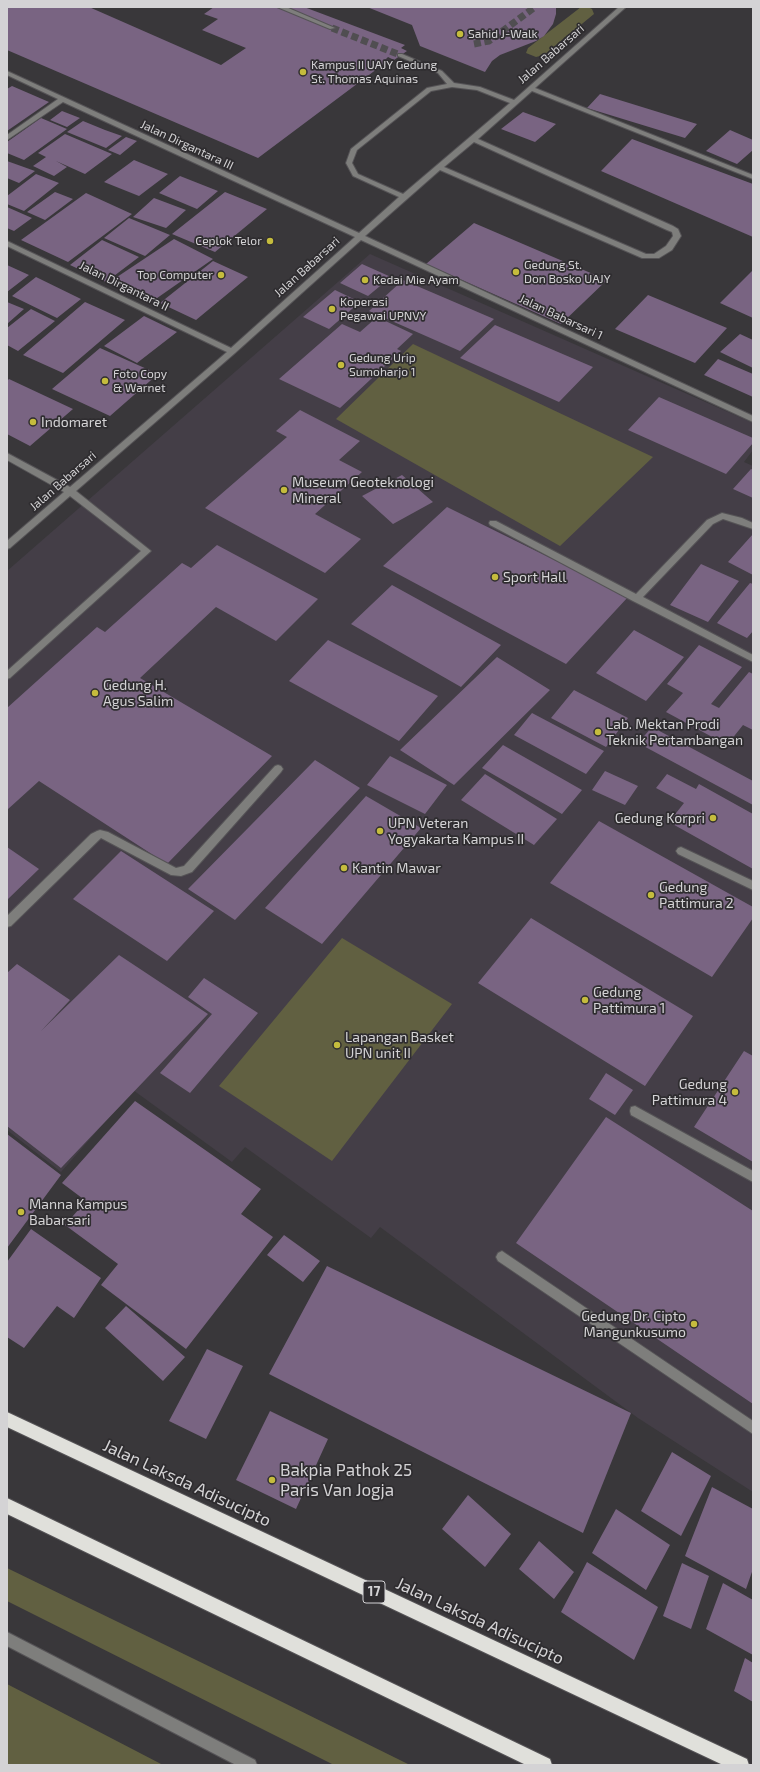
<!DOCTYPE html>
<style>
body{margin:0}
#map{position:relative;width:760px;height:1772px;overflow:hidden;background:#39373a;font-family:"Exo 2",sans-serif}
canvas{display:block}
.frame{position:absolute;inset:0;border:8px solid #d4d3d5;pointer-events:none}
</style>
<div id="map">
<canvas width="760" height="1772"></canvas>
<div class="frame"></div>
</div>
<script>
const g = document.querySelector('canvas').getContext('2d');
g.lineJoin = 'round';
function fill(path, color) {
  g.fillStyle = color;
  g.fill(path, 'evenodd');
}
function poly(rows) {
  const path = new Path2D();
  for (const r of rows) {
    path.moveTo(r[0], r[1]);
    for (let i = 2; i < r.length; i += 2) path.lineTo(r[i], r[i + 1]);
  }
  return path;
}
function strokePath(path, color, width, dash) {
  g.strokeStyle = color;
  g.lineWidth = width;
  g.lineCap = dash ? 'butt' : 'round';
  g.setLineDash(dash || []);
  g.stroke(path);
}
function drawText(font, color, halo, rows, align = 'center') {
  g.font = font + ' "Exo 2",sans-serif';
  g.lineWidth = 3.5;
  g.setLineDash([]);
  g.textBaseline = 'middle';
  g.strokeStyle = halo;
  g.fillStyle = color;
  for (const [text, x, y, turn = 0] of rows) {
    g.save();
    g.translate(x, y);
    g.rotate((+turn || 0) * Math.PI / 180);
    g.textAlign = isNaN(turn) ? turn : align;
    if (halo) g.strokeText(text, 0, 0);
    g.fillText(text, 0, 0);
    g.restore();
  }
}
fill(poly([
 [370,254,753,423,753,450,744,462,753,466,753,1492,638,1418,380,1227,371,1238,245,1147,232,1162,133,1090,61,1172,7,1130,7,571]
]), '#443e47');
fill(poly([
 [581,7,588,7,592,9,594,14,544,55,536,57,526,53,528,48],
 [413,344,653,457,560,546,336,419],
 [342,938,452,1004,332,1161,219,1086],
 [7,1568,266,1694,410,1765,334,1765,7,1601],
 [7,1684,163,1765,7,1765]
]), '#616041');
fill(poly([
 [7,7,89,7,221,65,246,48,202,30,218,19,204,14,214,7,304,7,405,45,401,48,407,51,394,60,388,57,386,59,389,60,258,158,7,50],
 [367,7,556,7,556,14,553,24,544,36,536,41,500,55,492,61,485,72,420,46,412,25],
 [12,86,49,102,7,131,7,89],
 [600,94,697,124,685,138,587,108],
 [62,111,80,118,67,127,50,120],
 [523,112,556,124,535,142,501,129],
 [41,118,67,129,24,160,7,153,7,142],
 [83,121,105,130,122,136,106,148,67,132],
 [730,130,753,140,753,150,737,164,706,151],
 [65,134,112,154,85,174,56,161,67,167,54,176,33,166,46,157,38,153],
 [126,137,137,141,120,155,108,150],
 [632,139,753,184,753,237,601,171],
 [134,160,168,174,139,196,104,182],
 [7,161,35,171,19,183,7,178],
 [36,174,59,183,24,211,7,204,7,196],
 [180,176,218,191,197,209,159,193],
 [55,192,73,199,45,220,27,212],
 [225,192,267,209,215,252,172,234],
 [86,193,132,214,68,262,21,240],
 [154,198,186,210,166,228,133,217],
 [7,207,32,218,14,231,7,228],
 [129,218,170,235,145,256,104,238],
 [474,223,607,280,561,324,426,264],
 [174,239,213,259,150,303,111,281],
 [102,240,139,257,106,282,70,265],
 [213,261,248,277,196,320,160,303],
 [362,264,391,277,368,296,340,283],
 [7,265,29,275,7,292],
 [753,270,753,318,720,303],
 [36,277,81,299,57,318,12,296],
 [403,280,494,319,460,351,369,311],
 [335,290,360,302,329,329,303,317],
 [648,295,727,328,695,363,615,329],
 [7,302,24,309,7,324],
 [85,302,125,320,63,373,23,355],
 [31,309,55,321,18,351,7,345,7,328],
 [144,316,177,332,137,363,104,346],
 [377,317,413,334,397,349,401,351,340,408,279,379,342,324,360,332],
 [495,325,593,367,559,402,460,358],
 [740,334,753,340,753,368,720,352],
 [100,348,158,374,110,416,52,389],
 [718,359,753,374,753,397,704,375],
 [9,379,73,409,30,446,7,434,7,381],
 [659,397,753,438,753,443,726,474,628,430],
 [300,410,360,441,339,460,362,472,315,514,361,539,325,573,205,508,287,437,276,431],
 [751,469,753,470,753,498,733,489],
 [402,475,433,502,393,524,362,496],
 [447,507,609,587,628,597,566,664,383,566],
 [753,534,753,575,728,562],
 [217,545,318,599,276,641,216,607,140,678,272,756,167,864,39,781,7,810,7,708,97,627,105,632,182,563,191,568],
 [701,564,739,581,708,622,670,605],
 [750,583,753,584,753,631,747,638,717,623],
 [392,585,501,645,461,687,351,624],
 [634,630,684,657,646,701,596,673],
 [328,640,438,696,399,741,289,681],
 [699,645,742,667,711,704,719,708,749,672,753,674,753,730,743,725,727,745,666,712,683,693,667,684],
 [497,657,550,690,454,785,400,750],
 [574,690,628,718,606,747,551,718],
 [532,713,604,751,586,774,514,735],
 [652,727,753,781,753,805,638,743],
 [503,745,582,790,562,814,482,768],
 [390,756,447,785,425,814,367,785],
 [315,760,360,788,235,920,188,889],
 [605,771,638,786,625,805,592,790],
 [485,774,557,819,534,845,461,800],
 [667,774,696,789,699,784,753,814,753,869,669,822,684,803,656,788],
 [366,796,421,828,322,944,265,908],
 [599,821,753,907,753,918,712,977,550,883],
 [7,847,39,869,7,900],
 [121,851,214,911,167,961,73,899],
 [531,918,693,1016,645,1086,478,983],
 [119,955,208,1014,61,1168,7,1126,7,973,17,964,70,1000,41,1031],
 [204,978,258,1013,190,1093,160,1073,212,1014,188,997],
 [744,1051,753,1056,753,1162,694,1127],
 [606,1073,633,1090,615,1115,589,1099],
 [135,1101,261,1189,241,1214,273,1237,186,1349,101,1285,118,1264,65,1225,86,1201,62,1183],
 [606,1117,753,1211,753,1404,516,1243],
 [7,1134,61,1175,7,1248],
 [31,1229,101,1278,74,1318,57,1306,24,1348,7,1337,7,1262],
 [284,1235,320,1261,303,1282,267,1255],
 [327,1266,631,1413,583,1533,269,1374],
 [126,1306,185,1357,163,1381,105,1328],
 [207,1349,243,1366,206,1439,169,1421],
 [270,1411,328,1439,296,1509,236,1480],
 [672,1452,711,1476,681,1536,641,1511],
 [712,1487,753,1509,753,1569,746,1589,685,1556],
 [468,1495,511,1534,485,1567,442,1529],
 [616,1509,670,1545,646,1590,592,1553],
 [539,1541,574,1572,554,1599,519,1569],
 [587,1562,658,1607,634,1660,561,1612],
 [682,1563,709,1576,691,1629,663,1616],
 [723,1583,753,1600,753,1655,706,1629],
 [745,1658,753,1663,753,1702,734,1691]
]), '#796482');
strokePath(poly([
 [332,28,400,55],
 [474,44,489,41,535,7]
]), '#504e51', 7, [7, 3.5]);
const minor = poly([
 [277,7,286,7,335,28,330,29,277,7],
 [619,7,626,7,535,88,753,175,753,179,532,91,478,139,673,226,678,229,681,236,672,250,659,258,642,258,440,170,365,236,753,416,753,422,361,240,235,353,76,491,151,551,10,678,7,679,7,671,141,551,70,496,10,548,7,549,7,541,64,492,7,460,7,453,70,487,227,352,7,246,7,241,231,348,355,237,63,102,7,140,7,135,58,99,7,75,7,71,359,233,399,197,353,176,346,163,351,149,427,88,447,84,438,73,398,56,398,54,402,54,442,71,454,83,480,87,514,100,619,7],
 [452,87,477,90,510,103,403,194,358,174,352,163,357,150,431,91,452,87],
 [474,142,667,230,672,232,673,236,666,246,654,254,646,254,444,167,474,142],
 [722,513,742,518,753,523,753,529,723,519,713,524,643,597,753,655,753,662,633,601,490,525,489,523,490,521,496,521,636,594,707,520,722,513],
 [278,765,281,766,283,769,281,772,192,872,181,876,171,875,101,838,11,926,7,927,7,916,91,834,97,831,100,830,108,832,176,868,184,866,275,766,278,765],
 [681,847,753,881,753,890,678,854,676,851,678,848,681,847],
 [635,1106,753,1171,753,1182,631,1115,630,1111,631,1107,635,1106],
 [502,1251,753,1421,753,1434,498,1261,496,1257,498,1253,502,1251],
 [7,1632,255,1760,257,1765,236,1765,7,1646,7,1632]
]);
const highway = poly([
 [7,1412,747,1759,749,1765,723,1765,7,1427,7,1412],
 [7,1498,550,1759,552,1765,526,1765,7,1514,7,1498]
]);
strokePath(minor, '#555356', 2);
strokePath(highway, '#555356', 2);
fill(minor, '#7e7e7c');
fill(highway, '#e0e0db');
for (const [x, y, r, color] of [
 [460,34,4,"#c5bc3d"],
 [303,72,4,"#c5bc3d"],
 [270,241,4,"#c5bc3d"],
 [516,272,4,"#c5bc3d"],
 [221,275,4,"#c5bc3d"],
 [365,280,4,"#c5bc3d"],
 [332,309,4,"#c5bc3d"],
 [341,365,4,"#c5bc3d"],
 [105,381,4,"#c5bc3d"],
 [33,422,4,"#c5bc3d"],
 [284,490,4,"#c5bc3d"],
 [495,577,4,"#c5bc3d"],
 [95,693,4,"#c5bc3d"],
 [598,732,4,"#c5bc3d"],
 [713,818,4,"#c5bc3d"],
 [380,831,4,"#c5bc3d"],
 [344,868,4,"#c5bc3d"],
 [651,895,4,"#c5bc3d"],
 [585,1000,4,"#c5bc3d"],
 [337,1045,4,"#c5bc3d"],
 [735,1092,4,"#c5bc3d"],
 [21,1212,4,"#c5bc3d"],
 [694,1324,4,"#c5bc3d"],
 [272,1480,4,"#c5bc3d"]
]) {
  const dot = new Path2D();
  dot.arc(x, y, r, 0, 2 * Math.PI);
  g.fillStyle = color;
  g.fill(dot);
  strokePath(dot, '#2f2d30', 1.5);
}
drawText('12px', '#d4d3d5', '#2f2d30', [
 ["Sahid J-Walk",468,34],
 ["Kampus II UAJY Gedung",311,65],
 ["St. Thomas Aquinas",311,79],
 ["Ceplok Telor",262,241,"right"],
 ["Gedung St.",524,265],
 ["Don Bosko UAJY",524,279],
 ["Top Computer",213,275,"right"],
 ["Kedai Mie Ayam",373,280],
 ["Koperasi",340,302],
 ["Pegawai UPNVY",340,316],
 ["Gedung Urip",349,358],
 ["Sumoharjo 1",349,372],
 ["Foto Copy",113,374],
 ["& Warnet",113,388]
], 'left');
drawText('12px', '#d4d3d5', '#2f2d30', [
 ["Jalan Babarsari",551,54,-41],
 ["Jalan Dirgantara III",187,145,25],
 ["Jalan Babarsari",307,267,-42],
 ["Jalan Dirgantara II",124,286,26],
 ["Jalan Babarsari 1",561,317,25],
 ["Jalan Babarsari",63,481,-41]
]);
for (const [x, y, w] of [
 [374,1592,22]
]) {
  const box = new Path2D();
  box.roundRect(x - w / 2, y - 11, w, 22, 3);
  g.fillStyle = '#2f2d30';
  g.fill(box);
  strokePath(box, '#d4d3d5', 1);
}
drawText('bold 13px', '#d4d3d5', null, [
 ["17",374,1592]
]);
drawText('14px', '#d4d3d5', '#2f2d30', [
 ["Indomaret",41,422],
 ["Museum Geoteknologi",292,482],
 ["Mineral",292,498],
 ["Sport Hall",503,577],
 ["Gedung H.",103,685],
 ["Agus Salim",103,701],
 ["Lab. Mektan Prodi",606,724],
 ["Teknik Pertambangan",606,740],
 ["Gedung Korpri",705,818,"right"],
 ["UPN Veteran",388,823],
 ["Yogyakarta Kampus II",388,839],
 ["Kantin Mawar",352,868],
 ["Gedung",659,887],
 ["Pattimura 2",659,903],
 ["Gedung",593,992],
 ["Pattimura 1",593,1008],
 ["Lapangan Basket",345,1037],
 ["UPN unit II",345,1053],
 ["Gedung",727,1084,"right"],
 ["Pattimura 4",727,1100,"right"],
 ["Manna Kampus",29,1204],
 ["Babarsari",29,1220],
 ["Gedung Dr. Cipto",686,1316,"right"],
 ["Mangunkusumo",686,1332,"right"]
], 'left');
drawText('17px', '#d4d3d5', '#2f2d30', [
 ["Bakpia Pathok 25",280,1470],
 ["Paris Van Jogja",280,1490]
], 'left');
drawText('17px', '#d4d3d5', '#2f2d30', [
 ["Jalan Laksda Adisucipto",187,1483,25],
 ["Jalan Laksda Adisucipto",480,1621,25]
]);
</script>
